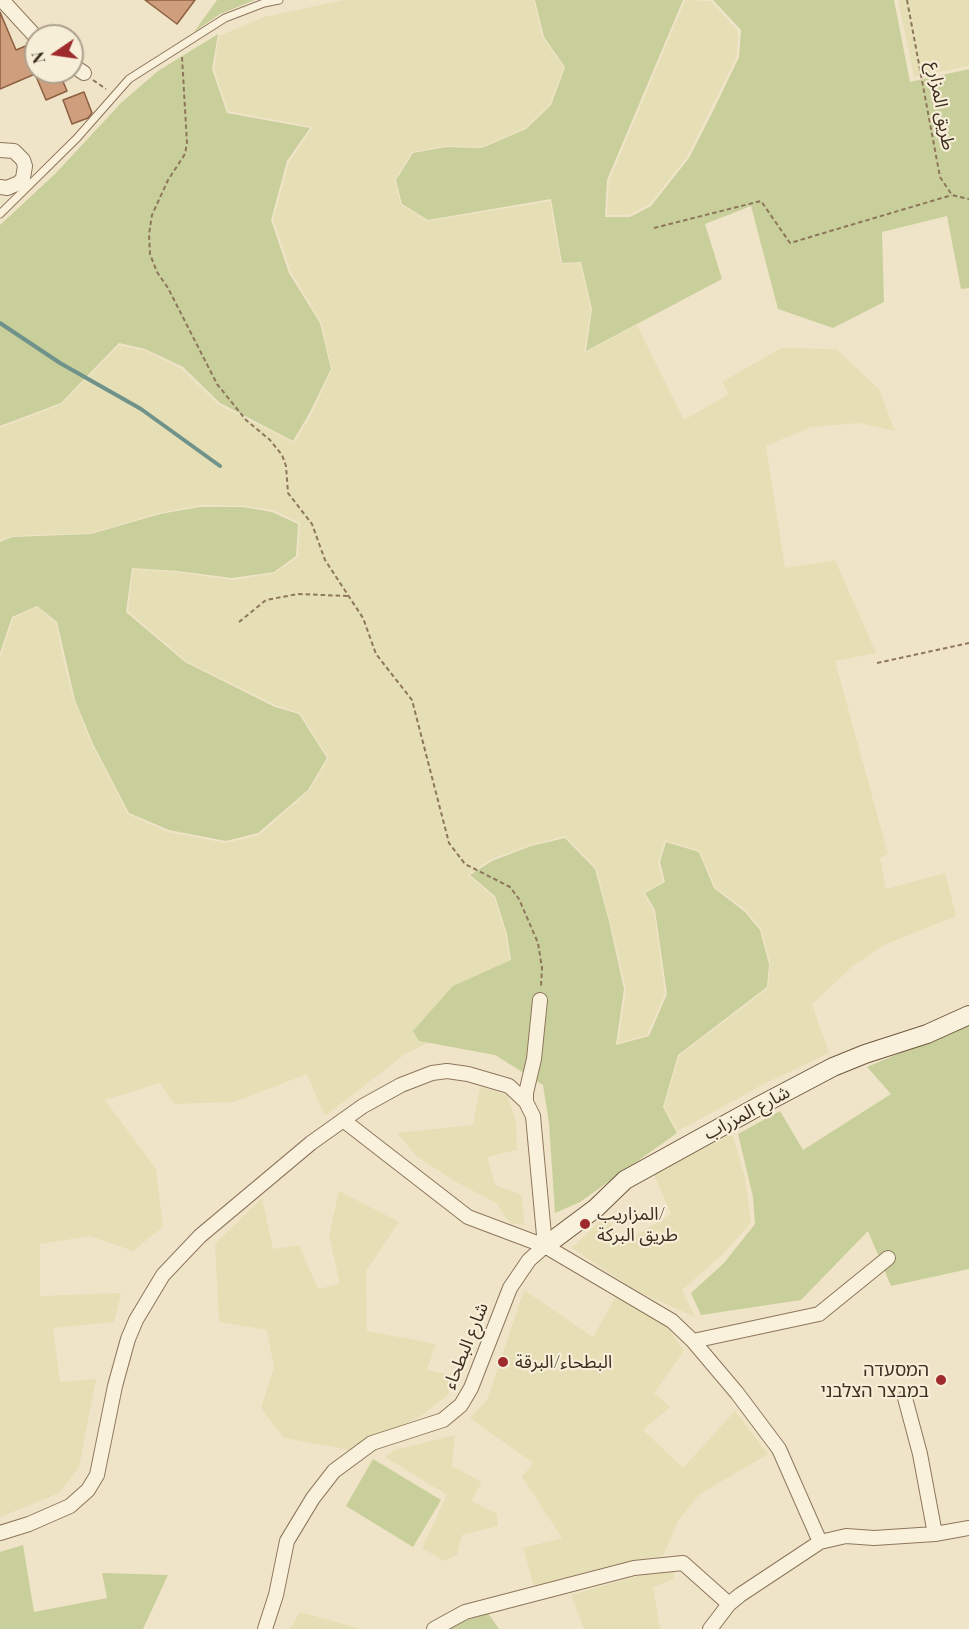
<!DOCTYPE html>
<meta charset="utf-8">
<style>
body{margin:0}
#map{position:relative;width:969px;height:1629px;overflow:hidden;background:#f0e4c8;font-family:"Playfair Display",serif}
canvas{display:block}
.north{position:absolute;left:24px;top:24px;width:60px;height:60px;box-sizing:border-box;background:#f7eed8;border:2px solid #ada18e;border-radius:50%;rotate:257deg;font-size:16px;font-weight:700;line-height:24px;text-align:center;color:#3d2e20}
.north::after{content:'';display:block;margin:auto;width:21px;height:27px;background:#9e2a2b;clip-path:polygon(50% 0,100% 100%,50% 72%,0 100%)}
</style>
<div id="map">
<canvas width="969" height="1629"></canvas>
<div class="north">N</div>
</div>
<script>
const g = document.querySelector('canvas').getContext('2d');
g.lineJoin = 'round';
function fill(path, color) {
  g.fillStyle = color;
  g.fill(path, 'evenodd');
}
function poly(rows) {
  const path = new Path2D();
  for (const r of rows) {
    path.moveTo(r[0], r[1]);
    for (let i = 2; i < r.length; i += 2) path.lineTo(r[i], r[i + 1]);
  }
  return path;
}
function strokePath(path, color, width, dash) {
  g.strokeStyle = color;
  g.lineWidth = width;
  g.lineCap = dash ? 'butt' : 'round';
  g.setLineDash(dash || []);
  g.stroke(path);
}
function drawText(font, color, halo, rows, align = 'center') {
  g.font = font + ' "Playfair Display","Noto Sans Arabic","Noto Sans Hebrew",serif';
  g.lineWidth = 4.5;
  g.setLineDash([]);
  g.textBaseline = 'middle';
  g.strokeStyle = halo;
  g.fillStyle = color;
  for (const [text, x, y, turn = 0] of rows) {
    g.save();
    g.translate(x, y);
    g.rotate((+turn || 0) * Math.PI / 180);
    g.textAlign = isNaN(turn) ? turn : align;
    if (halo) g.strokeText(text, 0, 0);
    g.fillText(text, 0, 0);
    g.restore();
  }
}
fill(poly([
 [344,0,534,0,542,37,564,67,550,104,525,128,482,147,446,146,412,152,395,180,401,205,428,221,550,201,561,264,580,263,591,309,584,353,637,325,684,420,729,394,722,382,781,348,836,349,879,389,895,431,859,423,811,427,766,446,785,568,835,560,876,653,835,661,888,854,880,858,886,889,945,873,956,916,884,945,853,966,812,1004,829,1053,764,1084,678,1131,664,1107,679,1056,768,988,770,963,761,929,746,910,715,887,700,851,665,840,658,862,663,882,643,893,654,911,665,994,647,1035,618,1043,626,989,610,921,596,868,565,836,530,845,491,859,468,875,494,897,506,934,511,972,436,1039,405,1054,325,1116,307,1074,234,1102,174,1104,160,1083,105,1100,156,1169,163,1227,133,1251,90,1236,40,1244,40,1296,121,1293,114,1322,53,1328,60,1382,96,1379,79,1467,59,1493,0,1517,0,658,13,618,37,607,56,623,64,663,74,700,92,745,128,814,168,832,226,843,259,835,309,791,329,758,300,713,275,705,186,661,128,611,133,569,176,572,232,580,275,573,298,557,300,523,273,510,243,506,200,505,159,513,91,533,12,536,0,540,0,428,62,404,119,345,144,350,182,369,219,405,294,443,311,415,332,369,321,322,291,272,273,220,289,162,313,127,228,111,214,69,219,36,264,17],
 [685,0,711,1,738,31,737,56,687,157,650,204,629,215,607,215,609,181],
 [898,0,969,0,969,66,914,77],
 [480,1087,507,1095,516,1121,517,1150,487,1157,495,1185,522,1195,524,1225,510,1223,496,1203,460,1184,417,1157,397,1133,473,1125],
 [732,1133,745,1177,751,1223,722,1255,682,1290,695,1317,635,1290,572,1248,606,1215,622,1244,671,1214,654,1175],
 [339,1191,399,1222,366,1271,367,1331,436,1344,427,1370,453,1375,448,1395,421,1416,350,1450,284,1438,261,1408,274,1368,267,1330,219,1322,215,1244,262,1198,273,1249,299,1245,318,1289,340,1284,329,1236],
 [524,1290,593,1337,617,1295,668,1328,684,1351,654,1393,670,1407,643,1430,683,1468,735,1411,768,1454,700,1494,679,1519,663,1556,618,1564,534,1586,523,1548,562,1538,522,1477,533,1463,470,1418,487,1400],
 [455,1435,452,1466,482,1482,471,1501,497,1514,498,1526,462,1535,457,1555,444,1561,422,1548,447,1495,385,1457,395,1450],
 [674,1569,674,1579,653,1587,660,1629,584,1629,571,1595,634,1577],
 [300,1612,362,1629,290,1629]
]), '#e6deb5');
fill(poly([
 [217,0,255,0,220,14,194,32],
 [535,0,683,0,607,180,605,217,630,217,651,206,689,158,712,113,739,57,741,30,713,0,894,0,910,82,969,69,969,288,961,289,947,216,882,232,884,302,833,328,778,309,751,206,705,224,722,279,586,351,592,309,581,262,562,263,551,199,428,220,402,204,396,180,413,153,446,147,482,148,526,129,551,105,565,67,544,37],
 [218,34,212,69,227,113,310,128,287,161,271,220,289,273,320,323,331,369,309,414,293,441,220,403,183,367,145,349,119,343,61,403,0,426,0,225,55,174,121,103,158,71],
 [200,507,243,507,272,512,298,524,296,556,274,572,232,578,177,571,132,568,126,612,185,662,275,707,299,714,327,758,308,790,258,833,226,841,169,830,129,813,93,744,75,700,57,622,37,606,12,617,0,653,0,542,12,537,91,534,160,514],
 [565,838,595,869,609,921,624,989,616,1045,649,1036,667,994,655,910,645,893,665,882,660,862,666,842,699,852,714,888,745,912,760,930,769,964,767,987,678,1055,663,1107,677,1133,580,1202,555,1213,549,1123,543,1085,495,1055,419,1041,413,1031,453,986,511,960,507,934,495,896,470,875,492,861,531,846],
 [969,1024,969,1269,891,1286,868,1231,801,1300,701,1315,691,1293,724,1263,755,1224,753,1197,738,1134,780,1111,803,1150,891,1094,867,1067],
 [373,1459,441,1500,413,1547,346,1506],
 [23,1545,34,1612,107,1598,102,1573,168,1575,143,1629,0,1629,0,1552],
 [488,1613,499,1629,448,1629,458,1623]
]), '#c9cf9b');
strokePath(poly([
 [0,323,60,363,141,409,220,466]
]), '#6f938a', 4);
const building = poly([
 [145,0,195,0,177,24,145,0],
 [0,12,16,50,28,45,36,64,36,72,59,72,67,91,46,100,35,74,0,89,0,12],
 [84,92,92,113,88,118,72,124,63,100,84,92]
]);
fill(building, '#cf9f7d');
strokePath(building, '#8d5f41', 1.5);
const lane = poly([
 [0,214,77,138,129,79,225,18,264,3,279,0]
]);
const street = poly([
 [2,0,36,37],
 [72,65,84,73],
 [0,150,14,151,23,160,25,166,23,178,19,183,7,188,0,187],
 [526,1102,526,1093,534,1059,540,1000],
 [343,1120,468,1217,545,1246,672,1321,693,1341,737,1393,779,1449,820,1542],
 [693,1341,819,1314,888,1258],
 [905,1398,920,1454,935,1534],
 [0,1533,29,1524,70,1506,88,1490,97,1475,115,1386,128,1339,136,1320,163,1275,200,1236,311,1143,363,1106,401,1085,432,1073,447,1071,468,1074,509,1086,526,1102,533,1116,545,1246,529,1260,510,1288,471,1388,461,1405,443,1420,372,1443,334,1471,313,1498,287,1541,276,1595,265,1629],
 [434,1629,465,1612,634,1568,683,1563,729,1604],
 [710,1629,729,1604,740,1595,820,1542,846,1536,874,1538,935,1534,969,1528]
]);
const secondary = poly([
 [545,1246,596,1208,625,1180,759,1106,833,1067,865,1054,927,1034,969,1015]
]);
strokePath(lane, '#8d765c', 9);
strokePath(street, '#8d765c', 16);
strokePath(secondary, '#6f573f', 20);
strokePath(poly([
 [907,0,940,177,952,195,969,199],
 [182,57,187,143,185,154,168,180,152,215,149,234,150,254,157,272,168,288,217,384,246,420,270,440,282,455,286,466,288,493,312,524,325,560,363,618,376,654,412,700,449,843,465,864,510,887,519,899,538,943,542,968,541,986],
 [93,80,106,89],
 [654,228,761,201,790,243,952,195],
 [239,622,266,600,298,594,348,596],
 [877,663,969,643]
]), '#8d765c', 2, [4.5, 3]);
strokePath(lane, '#faf1dc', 7);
strokePath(street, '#faf1dc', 14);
strokePath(secondary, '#faf1dc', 18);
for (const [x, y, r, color] of [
 [585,1224,6,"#9e2a2b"],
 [503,1362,6,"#9e2a2b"],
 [941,1380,6,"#9e2a2b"]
]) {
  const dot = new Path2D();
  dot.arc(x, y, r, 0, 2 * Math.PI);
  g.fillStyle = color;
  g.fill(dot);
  strokePath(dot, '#f7eed8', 2);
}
drawText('18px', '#3d2e20', '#f7eed8', [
 ["طريق المزارع",941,106,80],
 ["شارع المزراب",747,1113,-28],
 ["شارع البطحاء",466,1346,-68]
]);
drawText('18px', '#3d2e20', '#f7eed8', [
 ["المزاريب/",597,1214],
 ["طريق البركة",597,1235],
 ["البطحاء/البرقة",515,1362],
 ["המסעדה",929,1370,"right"],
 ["במבצר הצלבני",929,1391,"right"]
], 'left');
</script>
